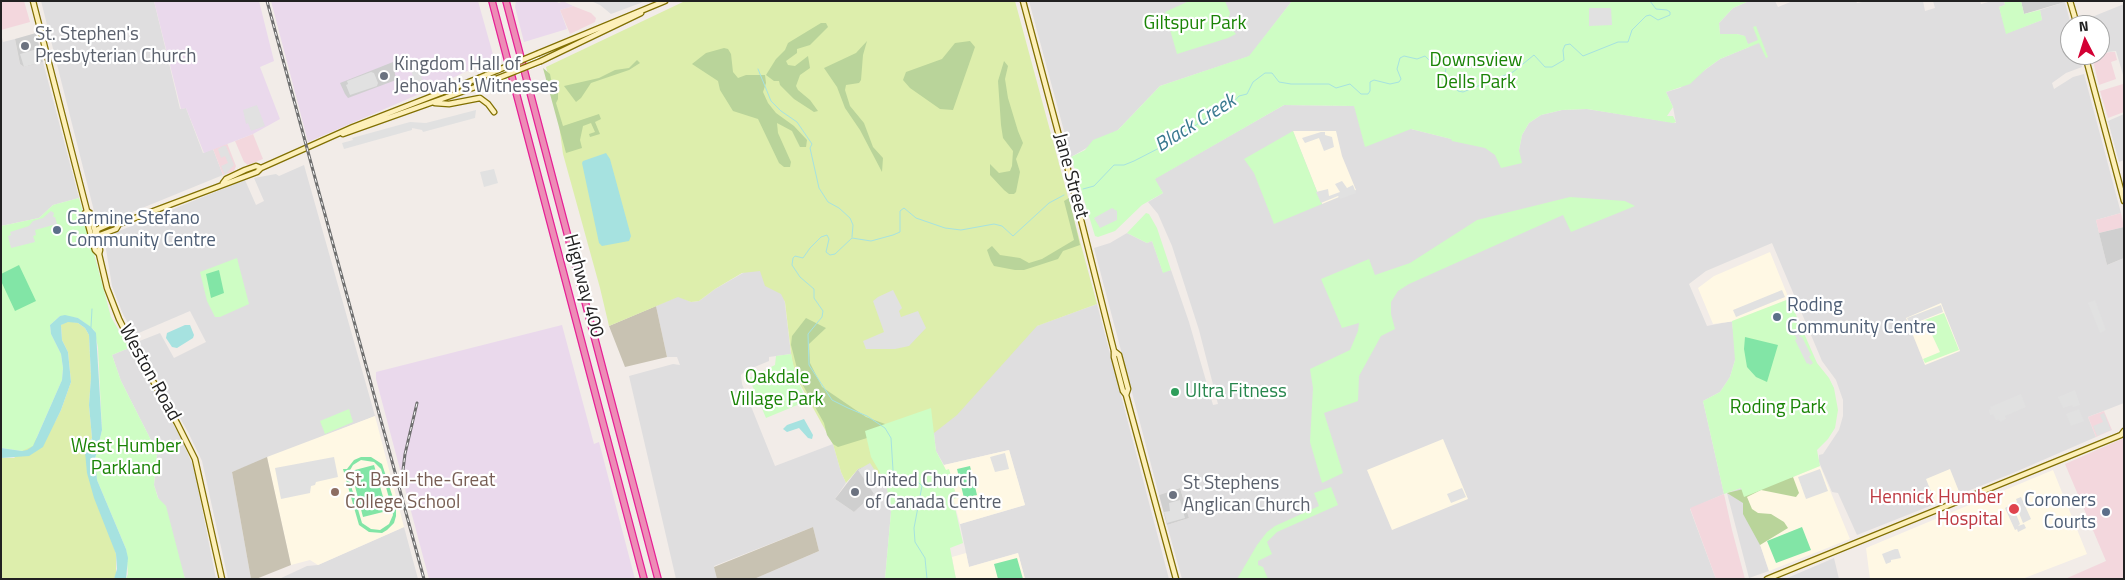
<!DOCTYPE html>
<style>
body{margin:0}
#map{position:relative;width:2125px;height:580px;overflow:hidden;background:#f2ece8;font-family:"Titillium Web",sans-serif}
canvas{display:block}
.frame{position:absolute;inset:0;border:2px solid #212121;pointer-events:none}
.north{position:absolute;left:2060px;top:15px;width:50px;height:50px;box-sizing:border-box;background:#fff;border:1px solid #a6a6a6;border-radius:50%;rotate:355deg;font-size:14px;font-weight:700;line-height:20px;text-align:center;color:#212121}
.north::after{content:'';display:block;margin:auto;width:18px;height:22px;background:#d30034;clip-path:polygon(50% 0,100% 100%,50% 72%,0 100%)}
</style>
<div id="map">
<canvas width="2125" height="580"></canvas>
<div class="frame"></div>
<div class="north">N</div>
</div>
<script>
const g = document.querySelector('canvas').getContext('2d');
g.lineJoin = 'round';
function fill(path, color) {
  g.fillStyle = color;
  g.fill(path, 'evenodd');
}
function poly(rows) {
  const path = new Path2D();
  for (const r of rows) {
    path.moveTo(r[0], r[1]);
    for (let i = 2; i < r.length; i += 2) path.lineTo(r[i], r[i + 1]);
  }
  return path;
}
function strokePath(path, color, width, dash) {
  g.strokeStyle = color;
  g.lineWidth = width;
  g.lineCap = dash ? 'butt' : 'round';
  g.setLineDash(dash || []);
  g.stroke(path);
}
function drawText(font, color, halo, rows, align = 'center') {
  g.font = font + ' "Titillium Web",sans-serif';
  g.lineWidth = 4.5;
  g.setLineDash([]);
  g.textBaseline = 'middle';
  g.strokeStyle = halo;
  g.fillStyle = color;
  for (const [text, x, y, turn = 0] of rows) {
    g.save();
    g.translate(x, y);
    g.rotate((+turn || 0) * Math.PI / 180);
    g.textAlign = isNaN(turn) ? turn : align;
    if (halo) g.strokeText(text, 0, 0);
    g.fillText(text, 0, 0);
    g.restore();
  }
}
fill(poly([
 [41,1,154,1,180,109,186,108,203,153,213,149,223,175,103,224,96,219],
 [591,1,646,1,611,14,600,5],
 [1029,1,1292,1,1250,56,1160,86,1118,130,1071,157],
 [1749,1,1775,1,1778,7,1793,1,1856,1,1857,3,1867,1,1923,1,1925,11,1935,8,1933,1,1980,1,1981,4,1992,1,2004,1,2005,5,1999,7,2007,33,2042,20,2040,10,2065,2,2071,25,2070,55,2079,55,2082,67,2066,73,2052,83,2054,89,2073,77,2084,74,2121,213,2096,220,2107,265,2124,258,2124,403,2088,417,2096,437,2013,473,1857,535,1838,493,1832,492,1819,462,1819,455,1823,454,1839,430,1843,416,1843,400,1836,380,1822,361,1772,243,1706,271,1689,284,1707,326,1732,321,1735,347,1735,360,1730,377,1720,392,1703,401,1724,494,1690,509,1716,579,1182,579,1167,525,1189,518,1180,488,1159,495,1094,248,1110,243,1127,233,1147,243,1152,241,1163,272,1171,270,1189,322,1213,405,1218,404,1199,330,1172,246,1158,214,1148,202,1163,193,1154,179,1284,105,1354,106,1411,129,1472,144,1519,150,1522,135,1529,123,1541,115,1562,110,1587,109,1676,123,1673,107,1666,92,1680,88,1720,59,1749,47,1744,36,1737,34,1720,35,1719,23,1733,8],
 [2124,4,2124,78,2116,51,2100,53,2100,25,2083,25,2082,21],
 [1,33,3,42,15,39,20,64,24,67,43,62,79,198,53,205,39,218,1,226],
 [2124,114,2124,160,2119,162,2108,121],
 [304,165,375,416,232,472,251,579,228,579,202,461,188,432,137,342,160,333,174,358,206,342,190,311,134,335,122,312,112,286,104,237,245,180,256,205,264,201,254,178,276,174,279,176],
 [757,265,784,295,791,354,769,357,769,361,745,371,741,375,742,384,775,466,833,444,841,472,846,483,835,499,854,512,886,483,891,512,885,579,754,579,819,551,813,527,714,566,717,579,676,579,629,376,673,364,680,365,677,357,667,357,656,306,679,296,691,302,699,301,715,289],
 [1097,304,1169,579,1025,579,1018,553,969,567,960,524,1025,505,1009,450,944,465,936,451,931,408,940,361],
 [129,348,181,438,194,468,216,579,185,579,154,485,157,452,121,381,112,355],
 [1741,488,1769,571,1749,578,1727,493],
 [404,527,418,579,279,579,307,566,318,565],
 [1834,558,1839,579,1785,579]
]), '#dfdedf');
fill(poly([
 [1,1,24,1,30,22,1,30],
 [573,6,591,13,596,18,595,22,570,34,560,10],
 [2110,52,2115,52,2117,60,2111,62,2116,79,2099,85,2092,57],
 [2123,84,2124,112,2108,118,2100,91],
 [253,134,263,159,248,165,244,162,235,141],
 [227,143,236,166,234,171,223,175,213,149],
 [2121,213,2124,227,2099,233,2096,220],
 [2104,411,2112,430,2096,437,2088,417],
 [2124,438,2124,579,2065,579,2106,561,2065,464],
 [1724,494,1732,530,1745,579,1716,579,1690,508]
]), '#f3d7dd');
fill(poly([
 [154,1,259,1,274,61,260,67,280,119,253,134,204,153,186,108,181,109],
 [271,1,478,1,494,58,417,95,308,142],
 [516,1,555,1,559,3,563,1,573,6,560,10,567,29,524,42,515,7],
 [562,325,594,444,599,442,635,579,429,579,376,379,376,372]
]), '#ead9ec');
fill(poly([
 [1293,131,1336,131,1342,156,1356,190,1322,204],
 [1770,252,1789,299,1736,321,1713,324,1698,288,1714,276],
 [1941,303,1960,351,1925,365,1906,318],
 [375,416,404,527,318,565,310,560,291,565,267,457],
 [1443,439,1468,499,1392,530,1367,470],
 [1009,450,1025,505,960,524,944,465],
 [1820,466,1850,539,1769,571,1744,497],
 [1950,469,1960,494,1936,504,1926,479],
 [2053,470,2087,554,2022,579,1870,579,1866,548],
 [966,553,969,567,1018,553,1025,579,956,579,952,557]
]), '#fff8e4');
fill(poly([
 [2021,1,2064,1,2065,2,2024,14],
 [36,33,43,62,24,67,20,64,15,39],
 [393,62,396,80,348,98,345,94,340,83],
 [2124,227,2124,258,2107,265,2099,233],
 [874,462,886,483,854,512,835,499,858,469],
 [1180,488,1189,518,1167,525,1159,495]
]), '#cfcfcf');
fill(poly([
 [656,306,667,357,625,367,609,326],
 [267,457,291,565,256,579,251,579,232,472],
 [813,527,819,551,754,579,717,579,714,567]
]), '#c8c2b2');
fill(poly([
 [685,1,1015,1,1097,304,1037,326,957,415,870,483,863,467,858,469,846,483,841,472,833,444,796,377,792,361,785,302,781,294,765,286,760,271,742,273,715,289,699,301,691,302,678,297,609,326,600,288,563,154,557,110,546,67],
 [68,321,78,323,85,328,89,335,91,377,89,405,92,438,86,446,116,554,116,575,114,579,1,579,1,458,14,458,55,422,61,410,71,382,68,352,62,340,61,325]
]), '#ddeeac');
fill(poly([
 [821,23,826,23,828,27,810,45,797,49,797,53,786,61,788,65,795,66,808,56,810,68,800,75,796,86,798,90,810,100,818,111,814,112,794,99,780,85,779,81,774,81,766,75,776,59,785,50,788,43],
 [867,41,863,55,861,80,859,83,846,85,845,90,850,106,864,123,873,147,883,158,882,172,860,130,845,108,837,87,824,68,856,53],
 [970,41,975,47,953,110,940,109,910,88,903,80,906,72,942,59,955,43],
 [724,48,728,49,731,54,733,72,738,78,746,75,765,75,766,83,763,92,768,103,776,113,794,126,807,140,806,147,800,147,792,131,777,123,778,133,791,162,790,167,784,167,779,163,758,119,733,111,720,90,718,81,692,64,706,53],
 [637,60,640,63,629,70,591,83,581,98,576,102,564,86,599,78,615,70,629,68],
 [1004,61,1008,66,1005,79,1008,98,1018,131,1023,143,1016,159,1020,172,1016,192,1014,194,1009,194,1004,190,990,175,990,164,999,173,1010,171,1012,166,1013,151,1003,138,1001,125,998,81],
 [543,68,550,74,553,89,558,92,558,99,556,103,563,126,599,114,601,119,595,122,600,134,590,137,589,134,595,132,591,123,583,126,580,140,582,148,566,153],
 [1069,198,1080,245,1063,251,1058,259,1024,270,1015,270,994,266,991,261,987,250,992,246,1000,255,1020,258,1029,263,1042,259,1074,240,1064,201],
 [806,318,826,328,809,344,810,363,822,387,866,417,896,428,901,526,888,479,867,438,838,447,833,444,827,435,824,423,800,380,791,345,792,336],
 [1793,477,1799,493,1796,497,1761,490,1747,497,1752,509,1758,513,1771,514,1784,522,1788,528,1760,545,1743,514,1743,503,1727,493]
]), '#b9d49a');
fill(poly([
 [1189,1,1225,1,1230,13,1227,23,1236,34,1228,38,1177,54,1165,12],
 [1292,1,1749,1,1733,8,1719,23,1720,34,1737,34,1745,36,1748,44,1758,40,1753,27,1756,26,1768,57,1766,58,1759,43,1720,59,1706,69,1690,84,1666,92,1673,107,1667,116,1673,116,1676,122,1673,123,1587,109,1562,110,1541,115,1529,123,1522,135,1519,150,1522,163,1501,168,1495,155,1485,148,1452,141,1451,139,1411,129,1365,147,1354,106,1284,105,1155,179,1163,193,1142,205,1115,231,1098,237,1095,236,1071,157,1085,150,1093,140,1118,130,1160,86,1249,56],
 [2004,1,2021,1,2024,14,2040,10,2042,20,2006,34,1999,7,2005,5],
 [1293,131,1322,204,1274,224,1254,173,1244,159],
 [1570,197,1625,201,1635,206,1571,232,1563,215,1409,284,1398,291,1391,302,1391,314,1395,329,1381,336,1359,376,1358,401,1324,413,1343,473,1322,483,1310,442,1313,388,1310,369,1350,350,1358,331,1359,323,1342,328,1321,279,1369,259,1375,275,1410,263,1477,220],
 [79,198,111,317,129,348,112,355,121,381,157,452,154,485,158,498,166,506,185,579,126,579,128,574,126,549,97,480,95,459,102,430,98,347,94,330,78,318,60,316,50,325,51,334,61,354,63,368,62,380,33,446,22,451,1,448,1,226,39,218,53,205],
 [1146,213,1149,214,1157,228,1171,270,1163,273,1152,241,1147,243,1127,233],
 [237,258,249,304,220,317,215,317,207,301,200,272],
 [1789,299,1817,363,1829,378,1834,388,1838,410,1835,428,1828,439,1817,450,1820,466,1744,497,1741,488,1724,494,1703,401,1720,392,1730,377,1735,360,1732,321],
 [1944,313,1959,350,1925,363,1923,359,1940,352,1925,320],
 [791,354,796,377,807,401,766,418,749,378,775,365,776,356],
 [931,408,936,451,946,470,949,469,953,482,949,485,953,484,957,498,953,499,963,543,950,548,956,579,885,579,891,512,886,483,871,457,865,431],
 [349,409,353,422,325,434,320,421],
 [1331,487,1338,505,1277,532,1267,542,1272,554,1258,561,1258,565,1263,567,1268,579,1237,579,1257,545,1267,532,1275,526,1319,506,1314,493]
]), '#cefdc4');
fill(poly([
 [19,265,36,301,15,311,1,281,1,274],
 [219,270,224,293,211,298,206,274],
 [1745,337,1778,345,1767,382,1756,377,1747,367,1744,349],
 [361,457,371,457,382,464,396,507,396,516,394,523,387,530,382,533,369,532,359,525,343,469,347,469,354,460],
 [361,460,374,462,381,469,392,509,393,515,389,524,380,530,371,529,362,523,349,479,349,472,353,465],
 [374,465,387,511,363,517,351,471],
 [970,466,977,495,964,498,957,469],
 [1802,527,1811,550,1776,563,1767,541],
 [1017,558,1023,579,998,579,994,564]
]), '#82e5a6');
fill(poly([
 [1589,8,1611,8,1612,25,1589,26],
 [37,49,41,62,24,67,20,54],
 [416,59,423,82,421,83,423,87,416,89,409,61],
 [371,72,374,73,378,83,377,86,350,95,346,85,348,84,347,81],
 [257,105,265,126,251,131,248,123,246,124,243,110],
 [476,110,475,118,423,132,422,130,412,128,412,130,344,149,342,143,353,140,352,138,410,122,426,123],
 [1321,132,1325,132,1325,135,1332,137,1334,147,1324,151,1319,138,1305,143,1302,138],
 [223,146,226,146,234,165,225,175,221,166,228,163,225,156,221,158,218,149],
 [494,169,498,183,484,187,480,172],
 [1342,181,1347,188,1353,185,1356,193,1340,199,1338,196,1321,203,1316,192,1328,189,1329,196,1340,192,1335,184],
 [1112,208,1117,211,1117,220,1100,228,1094,218],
 [51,211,54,213,53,217,55,217,57,224,35,230,36,235,33,236,35,242,11,248,8,236,11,235,10,232,29,226,33,221,43,218],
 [893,290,902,308,899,311,901,317,918,311,926,328,909,346,895,349,866,349,863,341,884,332,873,301,878,297],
 [1782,290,1785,297,1736,317,1733,310],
 [2095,300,2106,330,2100,333,2088,303],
 [1941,305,1943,312,1910,325,1907,318],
 [1797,327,1803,333,1799,337,1802,337,1811,355,1809,357,1813,363,1810,365,1808,363,1807,364,1795,340,1797,339,1794,334],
 [2075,390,2080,405,2073,407,2072,405,2063,408,2058,397],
 [2021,394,2026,407,2005,416,2006,419,2000,422,1999,419,1996,420,1993,414,1990,415,1989,410,1991,409,1990,407],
 [2079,409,2084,421,2071,426,2066,414],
 [2104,413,2111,430,2097,436,2093,426,2103,422,2100,415],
 [1005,453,1009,469,995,472,990,457],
 [334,457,338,477,316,482,315,485,311,486,310,493,281,499,275,468],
 [870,463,885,486,874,494,858,470],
 [1820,469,1828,491,1806,499,1798,477],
 [1462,488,1466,497,1451,503,1447,494],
 [2021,497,2031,519,2023,523,2015,503,2017,502,2016,499],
 [1180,500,1185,518,1167,523,1164,512,1170,511,1169,503],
 [2012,504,2020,524,2018,526,2024,524,2026,528,2018,532,2017,529,2015,530,2005,508],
 [1895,549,1898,549,1901,558,1891,560,1891,562,1886,564,1882,554]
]), '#e1e1e1');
fill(poly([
 [606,153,610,159,631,236,629,241,602,246,599,243,582,163,583,161],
 [65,315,78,318,91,327,96,333,102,430,95,459,97,480,126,549,128,558,126,579,114,579,117,569,116,554,94,498,87,473,85,452,92,438,89,405,91,377,89,335,85,328,78,323,68,322,61,325,62,340,68,352,71,382,61,410,43,447,29,456,1,458,1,448,22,451,27,450,33,446,37,437,62,380,63,368,61,354,51,334,50,325,60,316],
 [185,325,190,325,194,335,193,338,177,348,172,347,166,338,167,333],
 [804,419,813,435,812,439,808,438,799,428,787,432,783,429,787,425]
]), '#a6e2e0');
fill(poly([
 [538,50,542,65,502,81,498,67]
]), '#fff');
strokePath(poly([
 [758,69,771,101,781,111,797,122,812,144,810,148,819,188,828,202,839,208,850,218,853,225,852,237],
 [1083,189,1094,186,1114,165,1124,165,1134,161,1167,144,1216,112,1229,107,1239,96,1247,94,1253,82,1265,73,1272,73,1279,82,1291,84,1329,84,1336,88,1350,84,1361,94,1368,94,1370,91,1370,82,1374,80,1390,84,1399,82,1401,79,1397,69,1400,58,1404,56,1417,59,1425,56,1429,60,1435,57,1446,68,1444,81,1454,85,1458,91,1463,92,1513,72,1534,55,1545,67,1552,67,1564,60,1563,50,1565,45,1570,44,1583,56,1618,42,1628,42,1632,30,1646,16,1650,15,1658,20,1670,15,1670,12,1667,10,1656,9,1650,1],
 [91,327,92,309],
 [927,579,925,558,915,542,914,528,922,486,918,482,900,481,896,475,893,470,891,438,885,428,867,416,848,408,832,400,809,365,808,334,822,317,823,311,814,298,814,289,800,277,792,265,793,258,795,256,803,258,810,248,821,237,827,235,829,239,826,252,830,255,835,254,852,238,871,241,893,235,900,232,900,211,904,208,916,218,945,228,961,230,994,224,1002,226,1013,236,1049,203,1064,195]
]), '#a6e2e0', 1);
const secondary = poly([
 [33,1,87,211,90,213,100,250,99,254,107,288,119,319,130,341,177,423,195,459,222,579],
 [1023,1,1074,192,1114,351,1114,357,1123,391,1126,395,1176,579],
 [2070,1,2077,25],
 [539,53,665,1],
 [2085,55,2124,201],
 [541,61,641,13],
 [435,103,449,104,480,98,488,104,494,112],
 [343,134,481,85],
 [223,183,226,179,245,170,256,166,261,168],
 [87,211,85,213,91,235,95,250,99,254],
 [96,233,98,229,114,222,119,224,257,172,261,168,353,127,479,78],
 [95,234,100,235,116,229,119,224],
 [1114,351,1119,355,1128,389,1126,395],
 [1767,579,2121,435,2124,431]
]);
const motorway = poly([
 [492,1,644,579],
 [506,1,658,579]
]);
strokePath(secondary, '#816f00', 7);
strokePath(motorway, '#e61f95', 8);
strokePath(secondary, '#fdf0ba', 4.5);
strokePath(motorway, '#ed8cb6', 5.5);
const rail = poly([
 [267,1,424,579],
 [401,486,405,454,417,403]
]);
strokePath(rail, '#6f6f6f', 3);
strokePath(rail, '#fff', 1, [4]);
const secondaryBridge = poly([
 [479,78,539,53],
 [481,85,541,61]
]);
strokePath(secondaryBridge, '#816f00', 7, []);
strokePath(secondaryBridge, '#fdf0ba', 4.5);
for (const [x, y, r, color] of [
 [25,46,5,"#6b7280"],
 [384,76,5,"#6b7280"],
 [57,230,5,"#5c6f8a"],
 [1777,317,5,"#5c6f8a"],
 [1175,392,5,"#2e9e5b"],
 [335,492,5,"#8d6e63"],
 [855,492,5,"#6b7280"],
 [1173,495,5,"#6b7280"],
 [2014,509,6,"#e0444e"],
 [2106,512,5,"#5c6f8a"]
]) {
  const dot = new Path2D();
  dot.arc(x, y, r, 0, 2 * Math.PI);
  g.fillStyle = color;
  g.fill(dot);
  strokePath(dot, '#fff', 2);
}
drawText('19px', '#1a8406', '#fff', [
 ["Giltspur Park",1195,24],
 ["Downsview",1476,61],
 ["Dells Park",1476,83],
 ["Oakdale",777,378],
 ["Village Park",777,400],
 ["Roding Park",1778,408],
 ["West Humber",126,447],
 ["Parkland",126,469]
]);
drawText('19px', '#5b616d', '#fff', [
 ["St. Stephen's",35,35],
 ["Presbyterian Church",35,57],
 ["Kingdom Hall of",394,65],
 ["Jehovah's Witnesses",394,87],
 ["United Church",865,481],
 ["of Canada Centre",865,503],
 ["St Stephens",1183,484],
 ["Anglican Church",1183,506]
], 'left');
drawText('19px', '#212121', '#fff', [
 ["Jane Street",1070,176,75],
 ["Highway 400",583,286,75],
 ["Weston Road",149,373,61]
]);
drawText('19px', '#4e5e75', '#fff', [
 ["Carmine Stefano",67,219],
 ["Community Centre",67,241],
 ["Roding",1787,306],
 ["Community Centre",1787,328],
 ["Coroners",2096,501,"right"],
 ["Courts",2096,523,"right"]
], 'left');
drawText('19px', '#27864d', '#fff', [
 ["Ultra Fitness",1185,392]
], 'left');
drawText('19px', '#785e54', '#fff', [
 ["St. Basil-the-Great",345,481],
 ["College School",345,503]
], 'left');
drawText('19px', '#be3a42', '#fff', [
 ["Hennick Humber",2003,498],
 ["Hospital",2003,520]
], 'right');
drawText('italic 20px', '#39798f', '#fff', [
 ["Black Creek",1196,124,-32]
]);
</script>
